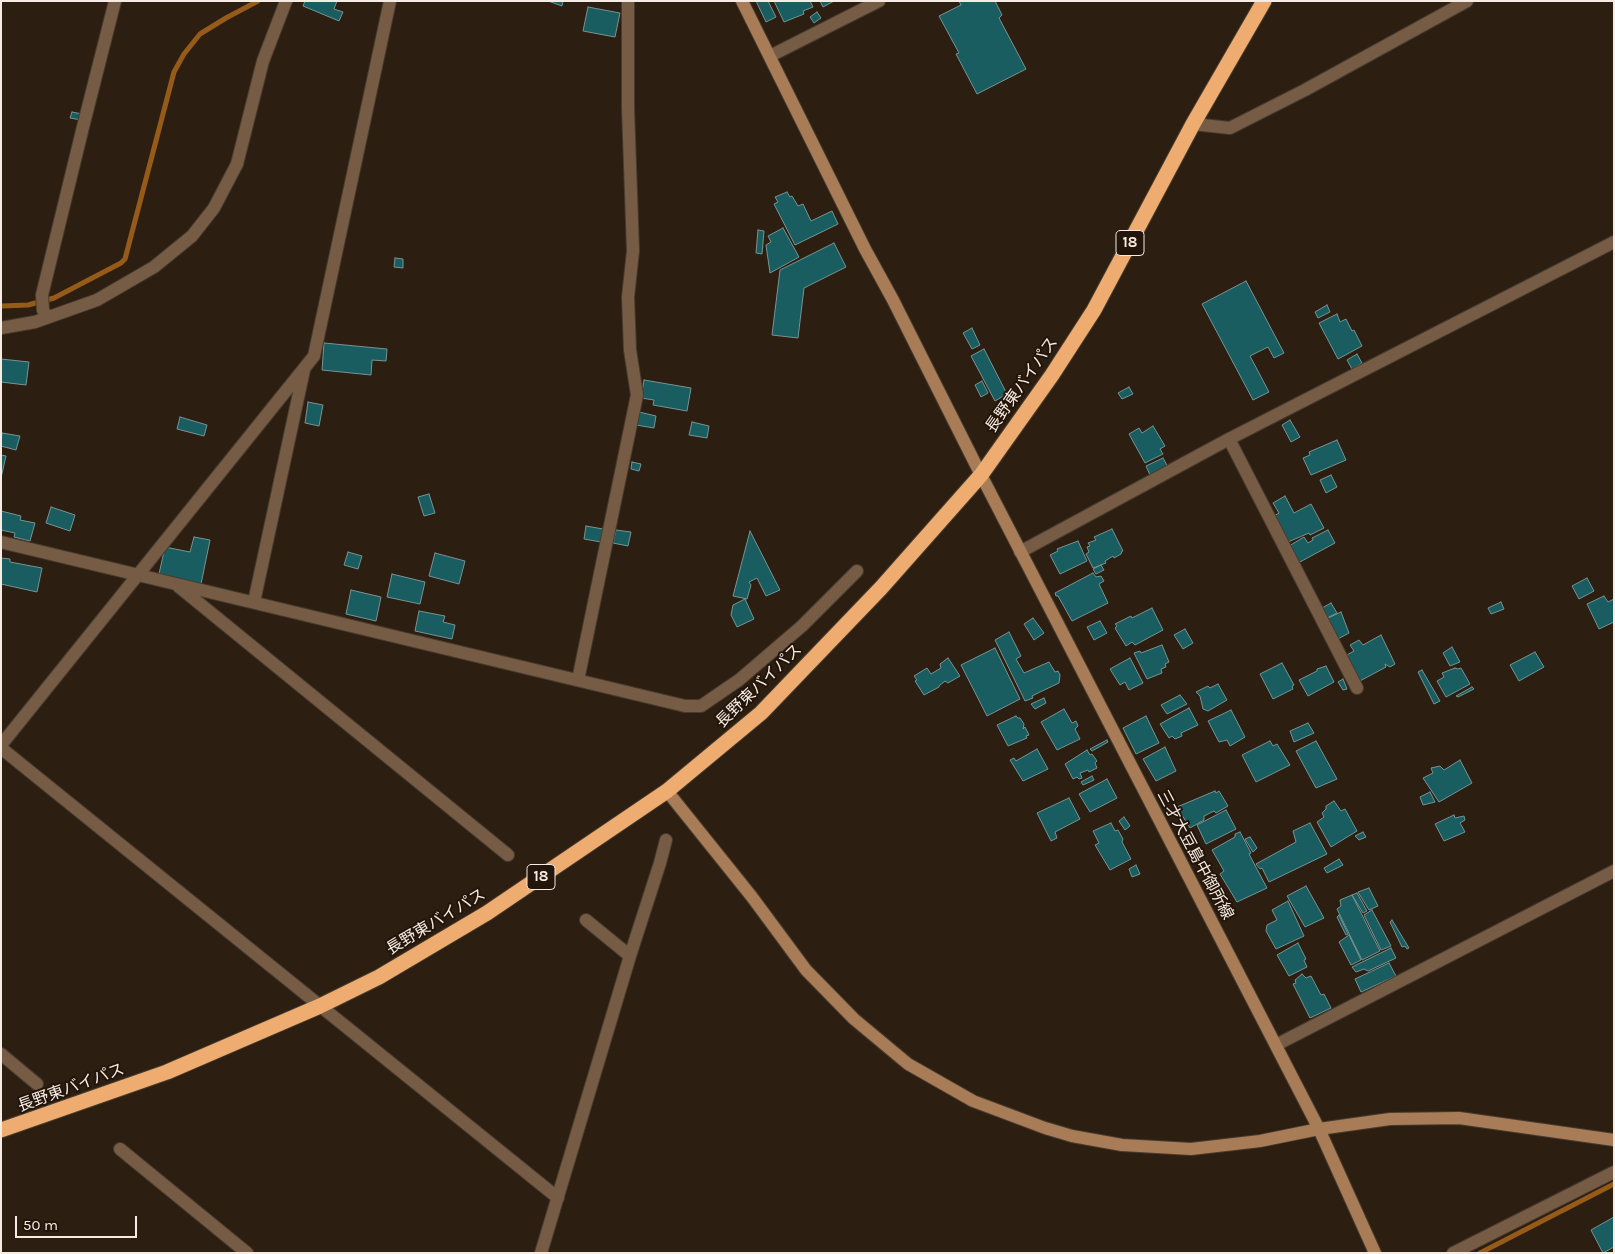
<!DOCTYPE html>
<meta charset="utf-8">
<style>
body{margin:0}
#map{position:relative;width:1615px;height:1254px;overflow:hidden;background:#2c1f12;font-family:Karla,sans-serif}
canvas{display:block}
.frame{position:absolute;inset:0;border:2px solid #f6ece4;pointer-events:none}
.scale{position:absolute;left:15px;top:1216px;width:122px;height:22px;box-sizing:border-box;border:2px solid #f6ece4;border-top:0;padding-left:6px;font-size:15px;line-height:18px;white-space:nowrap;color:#f6ece4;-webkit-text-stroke:4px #231509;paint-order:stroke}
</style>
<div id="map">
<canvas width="1615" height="1254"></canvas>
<div class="frame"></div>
<div class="scale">50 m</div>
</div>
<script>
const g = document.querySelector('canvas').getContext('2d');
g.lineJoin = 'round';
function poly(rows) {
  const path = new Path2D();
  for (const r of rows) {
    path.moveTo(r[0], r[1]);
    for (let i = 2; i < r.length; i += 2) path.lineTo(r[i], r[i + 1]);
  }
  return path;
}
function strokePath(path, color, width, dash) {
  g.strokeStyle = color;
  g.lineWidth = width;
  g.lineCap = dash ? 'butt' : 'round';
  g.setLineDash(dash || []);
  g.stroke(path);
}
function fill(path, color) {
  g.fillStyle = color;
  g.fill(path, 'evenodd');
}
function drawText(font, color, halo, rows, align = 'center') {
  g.font = font + ' Karla,"Noto Sans JP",sans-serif';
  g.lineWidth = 4;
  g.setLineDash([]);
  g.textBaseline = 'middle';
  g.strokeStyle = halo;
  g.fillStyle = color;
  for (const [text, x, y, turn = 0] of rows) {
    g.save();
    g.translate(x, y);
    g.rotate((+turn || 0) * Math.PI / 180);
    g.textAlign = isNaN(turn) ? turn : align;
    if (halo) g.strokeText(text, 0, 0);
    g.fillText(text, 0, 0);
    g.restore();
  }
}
strokePath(poly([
 [1,306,28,305,54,298,121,263,125,259,174,72,184,54,200,34,226,18,258,1],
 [1480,1253,1614,1184]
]), '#965a19', 5);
const building = poly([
 [305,1,337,1,334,9,343,12,339,21,303,6,305,1],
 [548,1,563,1,562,6,548,1],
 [756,1,768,1,776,17,766,22,756,1],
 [774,1,810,1,813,7,803,11,804,14,784,22,774,1],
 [820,1,834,1,823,7,820,1],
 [959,1,995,1,1002,15,999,18,1026,69,977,94,956,54,959,53,939,16,961,5,959,1],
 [588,7,620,13,615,37,583,31,588,7],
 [817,12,821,18,814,23,810,17,817,12],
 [72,112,82,114,81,120,70,118,72,112],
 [787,192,790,197,792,196,798,206,803,204,811,221,832,211,838,224,795,245,774,204,778,202,775,197,787,192],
 [783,228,799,257,770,273,766,245,771,242,768,236,783,228],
 [758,230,764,231,762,254,756,253,758,230],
 [834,243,846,267,804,288,798,338,772,335,780,270,834,243],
 [395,258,403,259,403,268,394,267,395,258],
 [1246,281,1284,353,1274,358,1268,347,1250,356,1269,392,1253,400,1202,304,1246,281],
 [1327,305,1330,312,1318,318,1315,312,1327,305],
 [1337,314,1340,322,1346,319,1352,331,1354,330,1362,346,1338,359,1319,323,1337,314],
 [972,328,980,345,972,349,963,333,972,328],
 [324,343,387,349,386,361,372,360,371,375,322,370,324,343],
 [984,349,1007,394,995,401,971,356,984,349],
 [1357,354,1362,363,1352,369,1347,360,1357,354],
 [1,359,29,362,26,385,1,382,1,359],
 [644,380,691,388,687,411,653,405,654,400,641,398,644,380],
 [982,381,988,393,981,397,975,385,982,381],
 [1129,387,1133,394,1122,399,1118,393,1129,387],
 [308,402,323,405,319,426,305,423,308,402],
 [639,412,656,416,654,428,636,425,639,412],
 [180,417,207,425,204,436,177,429,180,417],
 [1290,420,1300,437,1291,442,1282,425,1290,420],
 [692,422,709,426,707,438,689,435,692,422],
 [1153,426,1165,446,1160,449,1163,454,1145,463,1129,434,1139,428,1142,433,1153,426],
 [2,433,20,436,16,450,1,446,2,433],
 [1337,440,1346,460,1311,475,1303,458,1310,455,1309,452,1337,440],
 [1,455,6,456,1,478,1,455],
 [1163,458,1168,467,1150,475,1146,466,1163,458],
 [632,462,641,464,639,471,631,469,632,462],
 [1331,475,1337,487,1326,493,1320,480,1331,475],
 [429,494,435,513,424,516,418,497,429,494],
 [1285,496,1294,513,1311,504,1324,528,1310,535,1309,533,1288,542,1274,516,1279,513,1273,503,1285,496],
 [51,507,75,515,70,531,46,523,51,507],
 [1,511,21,516,20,520,35,523,30,541,14,537,15,533,1,530,1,511],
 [586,526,603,529,601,542,584,539,586,526],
 [1112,529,1123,551,1122,551,1121,554,1114,558,1113,556,1105,561,1106,563,1093,568,1086,554,1089,552,1087,547,1090,546,1088,543,1096,540,1094,537,1112,529],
 [616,530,631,532,628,546,613,543,616,530],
 [1328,530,1335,543,1298,563,1289,546,1304,537,1308,543,1313,540,1312,538,1328,530],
 [750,531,780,590,766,596,757,578,749,582,751,585,747,599,733,596,750,531],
 [194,537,210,540,201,584,159,574,165,547,190,552,194,537],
 [1078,541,1087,561,1060,574,1050,555,1058,551,1057,549,1078,541],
 [348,552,362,556,358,569,344,565,348,552],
 [435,553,465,561,459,584,429,576,435,553],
 [1,558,10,559,10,562,42,568,37,592,1,584,1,558],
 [1101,565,1104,570,1096,574,1093,569,1101,565],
 [1093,573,1096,577,1101,576,1104,581,1099,584,1108,603,1072,621,1058,596,1056,596,1055,593,1093,573],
 [392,574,425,582,420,604,387,597,392,574],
 [1587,578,1594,591,1579,599,1572,586,1587,578],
 [351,590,381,597,376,621,346,614,351,590],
 [1604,596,1608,602,1614,599,1614,622,1599,629,1587,604,1604,596],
 [745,599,754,619,737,627,731,615,733,605,745,599],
 [1501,602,1504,609,1491,614,1488,608,1501,602],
 [1331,603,1337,613,1327,618,1322,608,1331,603],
 [1152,608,1163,630,1135,645,1132,642,1126,646,1115,628,1117,626,1115,624,1131,616,1132,618,1152,608],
 [419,611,445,616,443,622,455,625,452,639,415,631,419,611],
 [1341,612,1349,633,1336,640,1326,619,1341,612],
 [1033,618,1044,633,1034,640,1024,624,1033,618],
 [1100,621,1107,633,1094,640,1087,627,1100,621],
 [1185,629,1193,643,1183,649,1174,635,1185,629],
 [1009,632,1021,656,1016,659,1024,673,1049,662,1055,672,1058,671,1060,675,1059,683,1040,692,1032,696,1033,698,1025,701,995,640,1009,632],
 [1381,635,1395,664,1390,667,1385,664,1386,667,1358,682,1345,656,1354,651,1350,645,1359,640,1363,645,1381,635],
 [1162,645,1169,662,1165,664,1166,667,1161,669,1162,673,1147,679,1134,653,1140,651,1141,653,1162,645],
 [1452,647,1460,662,1450,666,1443,653,1452,647],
 [995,648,1020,699,987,716,961,665,995,648],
 [1535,652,1544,667,1519,681,1510,665,1535,652],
 [948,658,960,676,948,683,945,681,939,686,939,687,924,695,915,681,917,680,914,676,927,668,931,674,941,668,940,664,948,658],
 [1130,658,1143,683,1129,690,1125,682,1120,685,1110,669,1130,658],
 [1282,663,1294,685,1292,686,1293,689,1273,699,1260,674,1282,663],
 [1326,666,1334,682,1308,696,1299,680,1317,671,1317,669,1326,666],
 [1455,668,1458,669,1461,668,1470,684,1446,697,1437,681,1444,677,1442,673,1455,668],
 [1422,670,1440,701,1434,704,1418,672,1422,670],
 [1343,679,1347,689,1343,690,1338,682,1343,679],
 [1218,684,1227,700,1208,711,1203,709,1200,696,1196,692,1208,686,1210,688,1218,684],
 [1472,687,1474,689,1458,697,1456,696,1472,687],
 [1180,695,1187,704,1167,714,1161,705,1180,695],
 [1044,698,1046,703,1035,709,1031,704,1044,698],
 [1189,708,1198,725,1181,733,1182,736,1175,739,1172,736,1169,738,1160,724,1189,708],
 [1064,709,1072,723,1076,721,1078,726,1075,729,1080,739,1057,750,1041,722,1064,709],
 [1231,710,1245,737,1230,746,1227,740,1219,742,1208,721,1231,710],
 [1016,716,1018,718,1020,718,1024,724,1023,729,1025,727,1029,735,1026,736,1027,738,1008,746,997,725,1016,716],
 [1146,716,1159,743,1136,754,1123,728,1146,716],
 [1308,723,1314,733,1294,742,1290,731,1308,723],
 [1107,740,1108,742,1092,751,1090,749,1107,740],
 [1270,741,1273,746,1277,744,1290,765,1256,782,1242,755,1270,741],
 [1316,741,1337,779,1316,788,1296,751,1316,741],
 [1165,747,1176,771,1156,781,1143,759,1165,747],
 [1037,749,1048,769,1023,781,1010,760,1014,758,1016,761,1037,749],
 [1087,750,1090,755,1092,754,1097,761,1095,763,1097,768,1089,772,1088,770,1080,773,1082,778,1079,779,1077,777,1073,779,1065,764,1087,750],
 [1460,760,1472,783,1439,802,1423,778,1433,773,1431,768,1440,766,1444,770,1460,760],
 [1092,776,1094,780,1083,785,1081,782,1092,776],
 [1107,779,1117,798,1090,812,1079,794,1107,779],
 [1215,791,1216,793,1219,791,1228,806,1216,813,1214,811,1204,816,1204,820,1190,828,1177,807,1215,791],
 [1430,792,1435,802,1423,805,1420,797,1430,792],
 [1069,798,1080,819,1055,832,1057,838,1051,841,1037,813,1069,798],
 [1334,801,1341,811,1345,809,1357,831,1331,847,1317,822,1324,817,1322,813,1326,809,1326,806,1334,801],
 [1226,810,1236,829,1206,844,1197,825,1226,810],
 [1454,815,1455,818,1464,816,1465,820,1460,823,1465,832,1444,841,1435,824,1454,815],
 [1124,817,1130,826,1125,830,1119,821,1124,817],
 [1111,823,1115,831,1118,830,1123,839,1122,842,1131,859,1110,870,1095,845,1099,843,1093,831,1111,823],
 [1310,823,1327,854,1269,882,1262,868,1260,869,1256,864,1296,842,1293,831,1310,823],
 [1240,832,1251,853,1249,854,1267,888,1237,902,1220,874,1224,871,1212,850,1235,837,1235,834,1240,832],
 [1363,832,1366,837,1359,840,1355,836,1363,832],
 [1250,837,1257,848,1253,852,1245,839,1250,837],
 [1339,859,1343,865,1327,873,1324,868,1339,859],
 [1136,865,1140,874,1132,877,1129,869,1136,865],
 [1306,886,1324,918,1305,927,1287,896,1306,886],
 [1369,888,1378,906,1369,910,1358,892,1369,888],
 [1357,893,1367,911,1363,913,1352,895,1357,893],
 [1352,895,1380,951,1362,960,1337,909,1341,906,1340,900,1352,895],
 [1288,901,1304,936,1276,949,1266,931,1267,925,1277,920,1272,910,1288,901],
 [1372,910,1391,946,1381,950,1364,915,1372,910],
 [1339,915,1348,934,1346,935,1337,917,1339,915],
 [1392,920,1409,948,1407,949,1405,946,1402,947,1390,922,1392,920],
 [1349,935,1361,960,1351,965,1339,942,1349,935],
 [1298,943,1306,959,1304,960,1307,967,1289,976,1277,955,1298,943],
 [1391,948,1396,958,1368,971,1364,969,1356,972,1352,967,1391,948],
 [1389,963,1396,976,1361,992,1355,979,1389,963],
 [1302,974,1306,978,1311,976,1321,995,1324,994,1331,1008,1310,1018,1293,984,1296,983,1295,980,1302,974],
 [1614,1217,1614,1247,1603,1253,1591,1230,1614,1217]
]);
fill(building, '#195d60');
strokePath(building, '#789394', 1);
const street = poly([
 [770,56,879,1],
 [1193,124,1230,128,1305,90,1467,1],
 [47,317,43,310,42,295,83,127,115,1],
 [1,328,35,322,97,300,154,267,192,236,214,208,237,164,263,61,286,1],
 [1229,439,1357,688],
 [1,542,685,706,701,706,739,680,802,626,857,571],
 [1020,552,1229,439,1614,242],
 [178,586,508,855],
 [254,602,304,370],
 [578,680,637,395,630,350,628,297,633,251,628,108,628,1],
 [1,745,314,356,390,1],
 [1,748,558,1198],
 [586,920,630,956],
 [1276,1045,1614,871],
 [1,1054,37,1084],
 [120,1149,247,1253],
 [541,1253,630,956,660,863,666,840],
 [1453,1253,1614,1172]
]);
const secondary = poly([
 [742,1,865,249,893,300,981,475,1319,1129,1375,1253],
 [667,791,752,897,806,970,854,1019,908,1064,973,1101,1045,1128,1072,1136,1122,1145,1191,1149,1260,1141,1319,1129,1390,1119,1459,1118,1614,1140]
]);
const highway = poly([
 [1,1130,167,1072,320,1006,379,977,487,913,667,791,761,713,881,588,981,475,1052,375,1094,310,1193,124,1264,1]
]);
strokePath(street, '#483c2f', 14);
strokePath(secondary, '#483c2f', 14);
strokePath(highway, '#483c2f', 17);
strokePath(street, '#765c45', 12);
strokePath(secondary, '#a77c57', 12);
strokePath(highway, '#eeac70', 15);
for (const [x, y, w] of [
 [1130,243,28],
 [541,877,28]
]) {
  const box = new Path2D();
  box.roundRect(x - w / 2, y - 12.5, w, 25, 4);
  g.fillStyle = '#231509';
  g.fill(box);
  strokePath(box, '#f6ece4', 1);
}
drawText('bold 15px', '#f6ece4', null, [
 ["18",1130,243],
 ["18",541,877]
]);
drawText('16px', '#f6ece4', '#231509', [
 ["長野東バイパス",1022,385,-55],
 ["長野東バイパス",759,686,-44],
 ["三才大豆島中御所線",1195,855,62],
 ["長野東バイパス",436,922,-31],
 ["長野東バイパス",71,1088,-20]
]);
</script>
